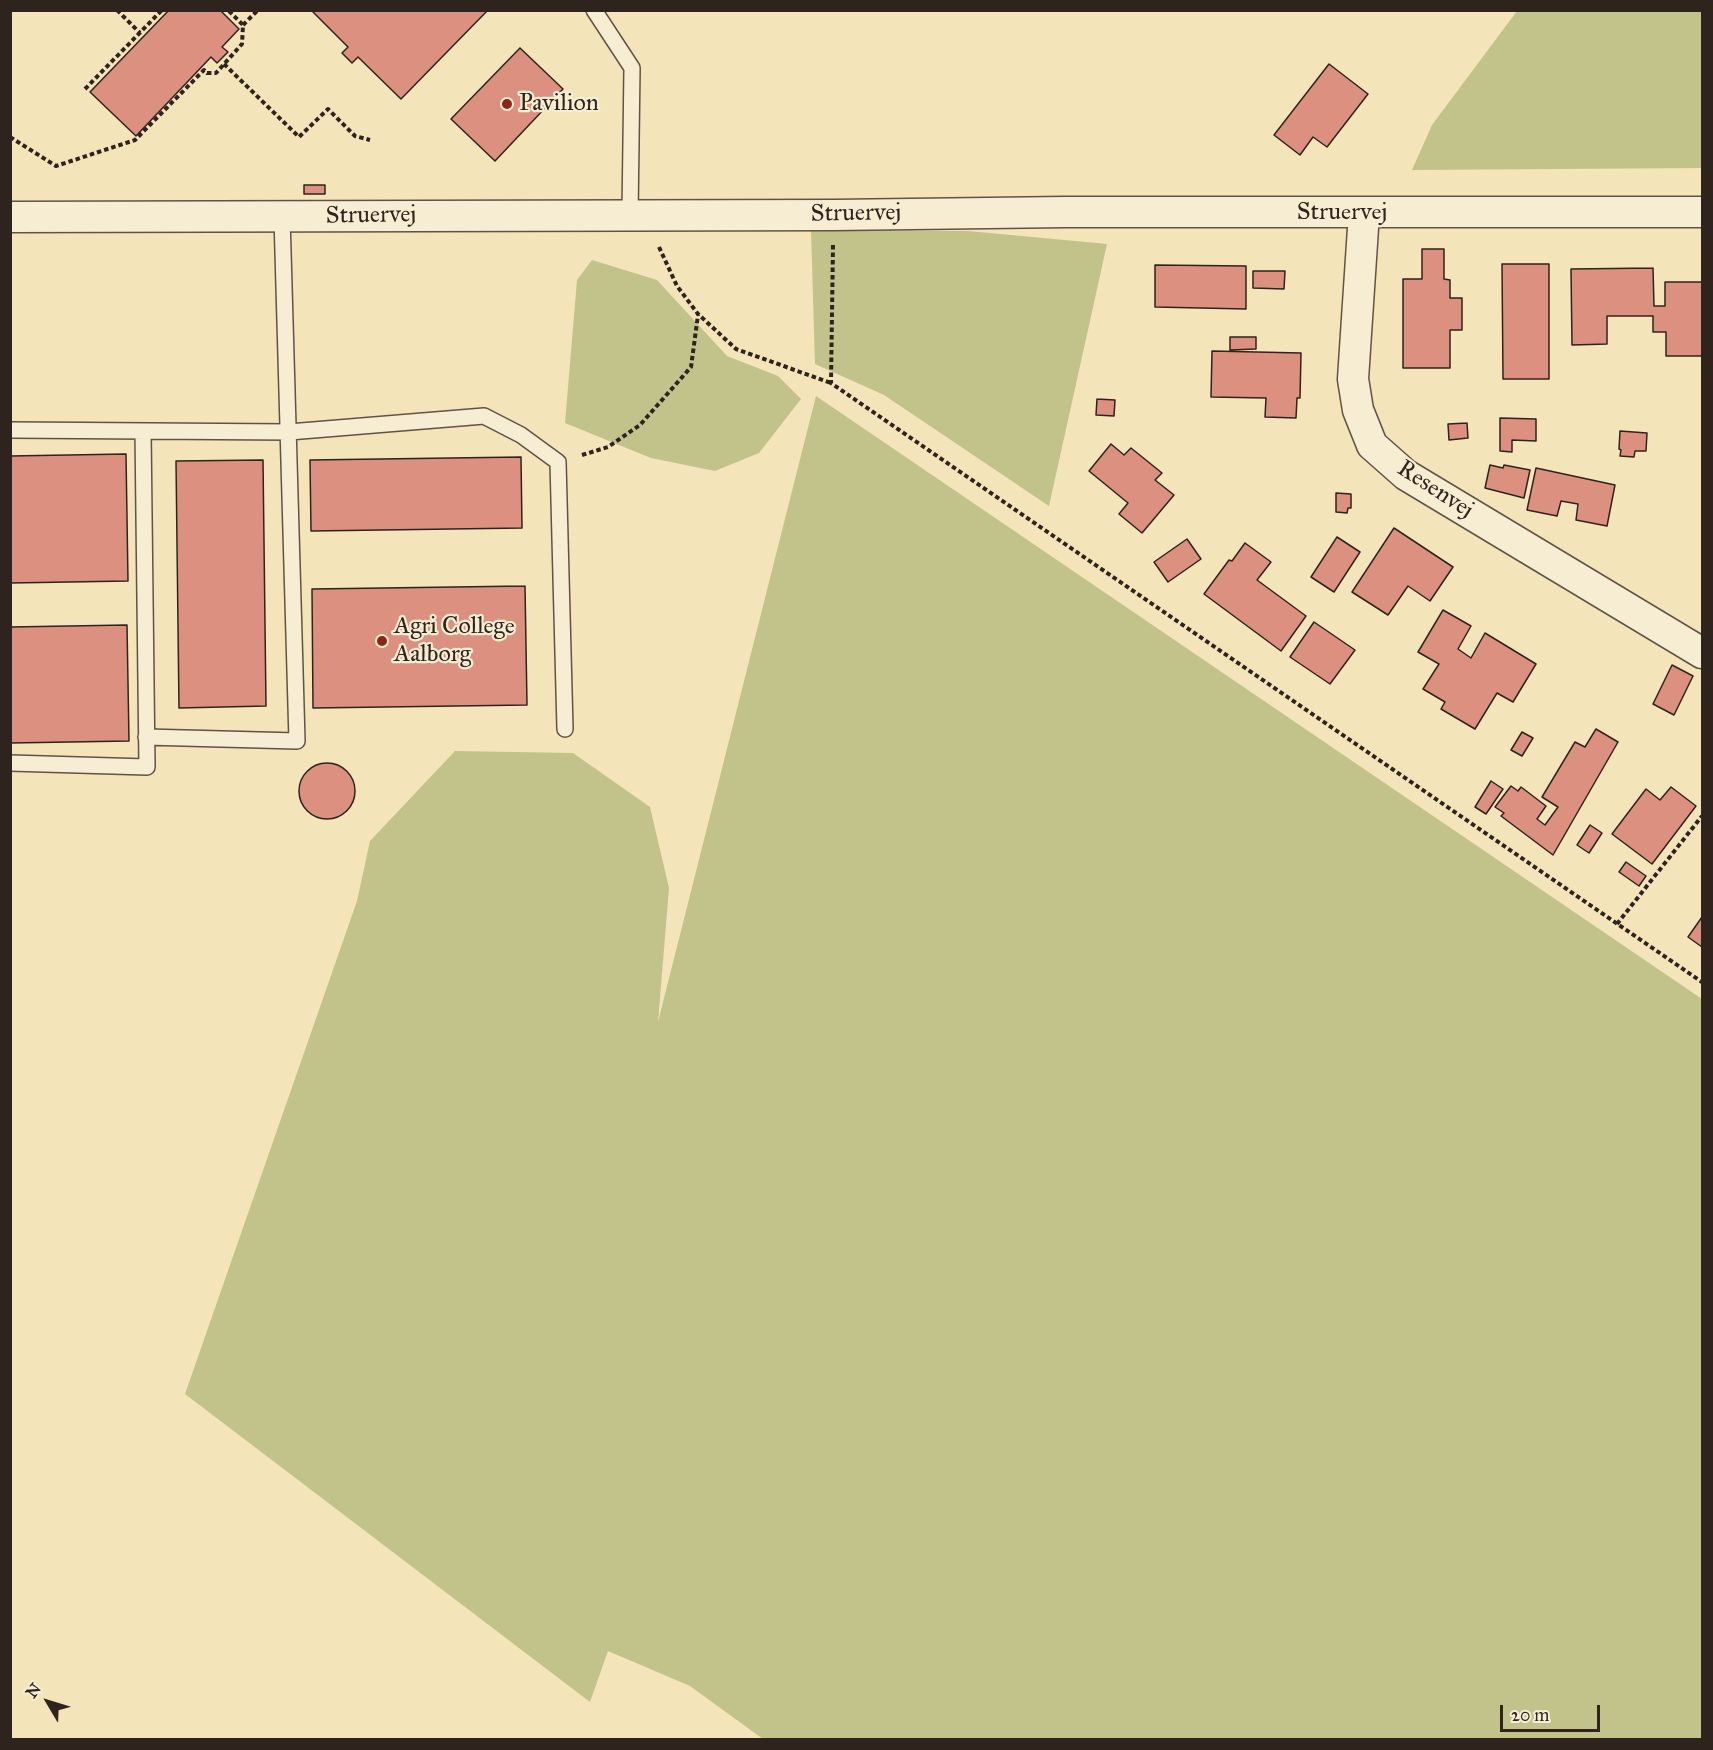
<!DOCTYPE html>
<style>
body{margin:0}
#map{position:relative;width:1713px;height:1750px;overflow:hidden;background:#f3e4ba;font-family:"IM FELL Great Primer",serif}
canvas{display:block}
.frame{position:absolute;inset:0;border:12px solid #2f231e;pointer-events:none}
.north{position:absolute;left:18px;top:1672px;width:60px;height:60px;-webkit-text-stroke:4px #f7edd2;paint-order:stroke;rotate:308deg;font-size:16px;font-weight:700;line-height:24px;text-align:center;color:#2f231e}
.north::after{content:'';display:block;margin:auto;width:21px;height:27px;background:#2f231e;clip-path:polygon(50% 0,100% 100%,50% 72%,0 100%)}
.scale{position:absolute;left:1500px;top:1705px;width:100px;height:27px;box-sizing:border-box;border:3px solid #2f231e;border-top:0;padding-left:8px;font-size:18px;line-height:21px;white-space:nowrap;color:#2f231e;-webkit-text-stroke:4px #f7edd2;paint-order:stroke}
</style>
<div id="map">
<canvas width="1713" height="1750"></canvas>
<div class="frame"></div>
<div class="north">N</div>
<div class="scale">20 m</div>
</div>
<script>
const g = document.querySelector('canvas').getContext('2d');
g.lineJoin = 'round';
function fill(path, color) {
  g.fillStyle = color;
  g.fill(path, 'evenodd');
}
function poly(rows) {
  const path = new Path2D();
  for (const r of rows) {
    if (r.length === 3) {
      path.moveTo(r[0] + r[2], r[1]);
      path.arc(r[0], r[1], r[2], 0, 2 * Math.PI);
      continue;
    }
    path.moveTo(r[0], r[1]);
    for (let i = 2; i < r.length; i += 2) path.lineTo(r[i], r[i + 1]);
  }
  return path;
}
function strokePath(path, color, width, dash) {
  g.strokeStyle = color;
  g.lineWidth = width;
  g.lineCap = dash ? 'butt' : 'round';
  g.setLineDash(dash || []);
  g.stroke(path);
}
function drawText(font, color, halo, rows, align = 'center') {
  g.font = font + ' "IM FELL Great Primer",serif';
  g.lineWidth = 4.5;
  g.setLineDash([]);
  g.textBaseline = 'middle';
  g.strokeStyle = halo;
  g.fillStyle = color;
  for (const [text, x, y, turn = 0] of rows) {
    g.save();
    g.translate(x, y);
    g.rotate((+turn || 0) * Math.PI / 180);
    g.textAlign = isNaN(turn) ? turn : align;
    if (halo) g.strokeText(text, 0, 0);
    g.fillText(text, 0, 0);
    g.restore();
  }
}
fill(poly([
 [1517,11,1702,11,1702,168,1412,170,1432,125],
 [811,230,968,231,1107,244,1049,506,884,395,815,364],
 [592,260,657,280,727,356,778,376,801,399,759,453,715,471,651,458,565,423,577,280],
 [816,396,1702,999,1702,1739,763,1739,690,1686,608,1651,590,1702,185,1394,357,901,370,841,455,751,573,753,650,807,669,888,658,1022]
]), '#c2c28b');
const building = poly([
 [169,10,220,10,239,29,222,47,228,52,217,63,211,57,136,136,90,92,169,10],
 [311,10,488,10,401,99,358,57,352,63,342,53,348,47,311,10],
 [520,48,563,89,495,161,451,119,520,48],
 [1329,64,1368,94,1327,147,1313,137,1300,155,1274,135,1329,64],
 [304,185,325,185,325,194,304,194,304,185],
 [1422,249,1444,249,1444,279,1450,280,1450,298,1462,298,1462,330,1450,330,1450,368,1403,368,1403,279,1422,279,1422,249],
 [1502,264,1549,264,1549,379,1503,379,1502,264],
 [1155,265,1246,266,1246,309,1155,307,1155,265],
 [1653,268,1654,306,1665,306,1665,282,1702,282,1702,356,1666,356,1666,332,1653,332,1653,316,1607,316,1607,344,1572,345,1571,269,1653,268],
 [1253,271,1285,271,1284,289,1253,288,1253,271],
 [1230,337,1256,337,1256,349,1230,350,1230,337],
 [1212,351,1301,353,1300,398,1297,398,1296,418,1265,417,1266,398,1211,397,1212,351],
 [1097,399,1115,400,1114,416,1096,415,1097,399],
 [1500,418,1536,419,1536,441,1512,440,1512,452,1500,451,1500,418],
 [1467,423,1468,438,1449,440,1448,424,1467,423],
 [1620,431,1647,433,1646,451,1635,451,1634,457,1620,456,1621,450,1619,449,1620,431],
 [1111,444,1124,455,1131,448,1162,473,1155,480,1174,495,1142,533,1119,514,1128,503,1089,471,1111,444],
 [126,454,128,581,10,583,10,456,126,454],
 [521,457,522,528,311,531,310,460,521,457],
 [263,460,266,706,179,708,176,461,263,460],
 [1490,465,1503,468,1504,465,1530,470,1524,498,1485,488,1490,465],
 [1536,468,1615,485,1607,526,1576,520,1578,504,1561,501,1557,516,1527,510,1536,468],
 [1336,493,1351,494,1351,508,1348,508,1347,513,1336,512,1336,493],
 [1394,528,1453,567,1430,601,1408,586,1388,615,1352,592,1394,528],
 [1337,537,1360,552,1334,592,1311,577,1337,537],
 [1187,539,1201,559,1168,582,1154,562,1187,539],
 [1245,543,1271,562,1257,580,1306,616,1281,651,1204,594,1229,560,1232,561,1245,543],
 [525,586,527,705,313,708,312,589,525,586],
 [1443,610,1471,626,1458,649,1471,658,1485,633,1536,664,1513,702,1497,693,1475,729,1441,709,1445,702,1423,689,1439,664,1418,652,1443,610],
 [1314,622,1355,650,1330,684,1290,657,1314,622],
 [127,625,129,741,10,743,10,627,127,625],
 [1672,665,1693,676,1674,715,1653,704,1672,665],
 [1596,729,1618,742,1553,855,1501,816,1504,813,1495,807,1511,786,1518,791,1521,787,1546,806,1537,819,1545,825,1558,807,1542,797,1575,742,1585,747,1596,729],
 [1522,732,1533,738,1522,756,1511,750,1522,732],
 [327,791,28],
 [1491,781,1503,789,1486,814,1475,807,1491,781],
 [1671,787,1696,806,1652,864,1612,834,1646,789,1660,800,1671,787],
 [1590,825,1602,833,1589,853,1577,845,1590,825],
 [1626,862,1646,876,1639,886,1619,872,1626,862],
 [1702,917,1702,947,1688,937,1702,917]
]);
fill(building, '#dc9080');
strokePath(building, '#2f231e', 1.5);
const lane = poly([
 [594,10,632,68,630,214],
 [10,430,289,432,484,416,521,435,558,462,565,729],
 [146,737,297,741,282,217],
 [10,763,147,767,143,431]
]);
const street = poly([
 [1364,213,1353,379,1358,410,1372,445,1406,475,1702,653],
 [10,217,834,215,1065,212,1702,212]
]);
strokePath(lane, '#605345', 18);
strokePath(street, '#605345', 33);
strokePath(poly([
 [117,10,140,33],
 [243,25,258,10],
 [224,64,299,137,328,109,355,136,370,140],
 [85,89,162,10],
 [10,137,56,166,135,140,204,70,207,73,216,73,242,44,243,25,228,10],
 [833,245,831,383,1702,982],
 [659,247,677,286,698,314,736,349,831,383],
 [582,455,608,447,640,425,691,367,698,315],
 [1617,924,1702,816]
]), '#2f231e', 4, [4.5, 3]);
strokePath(lane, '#f7edd2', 15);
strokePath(street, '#f7edd2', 30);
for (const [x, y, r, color] of [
 [507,104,6,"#8f2418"],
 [382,641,6,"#8f2418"]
]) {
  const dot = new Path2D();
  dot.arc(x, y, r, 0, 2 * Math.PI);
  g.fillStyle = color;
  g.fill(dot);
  strokePath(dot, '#f7edd2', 2);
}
drawText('24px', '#2f231e', '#f7edd2', [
 ["Pavilion",519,104],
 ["Agri College",394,627],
 ["Aalborg",394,655]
], 'left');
drawText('24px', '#2f231e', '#f7edd2', [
 ["Struervej",1342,213],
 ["Struervej",856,214,-1],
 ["Struervej",371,216,-1],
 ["Resenvej",1435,490,33]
]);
</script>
